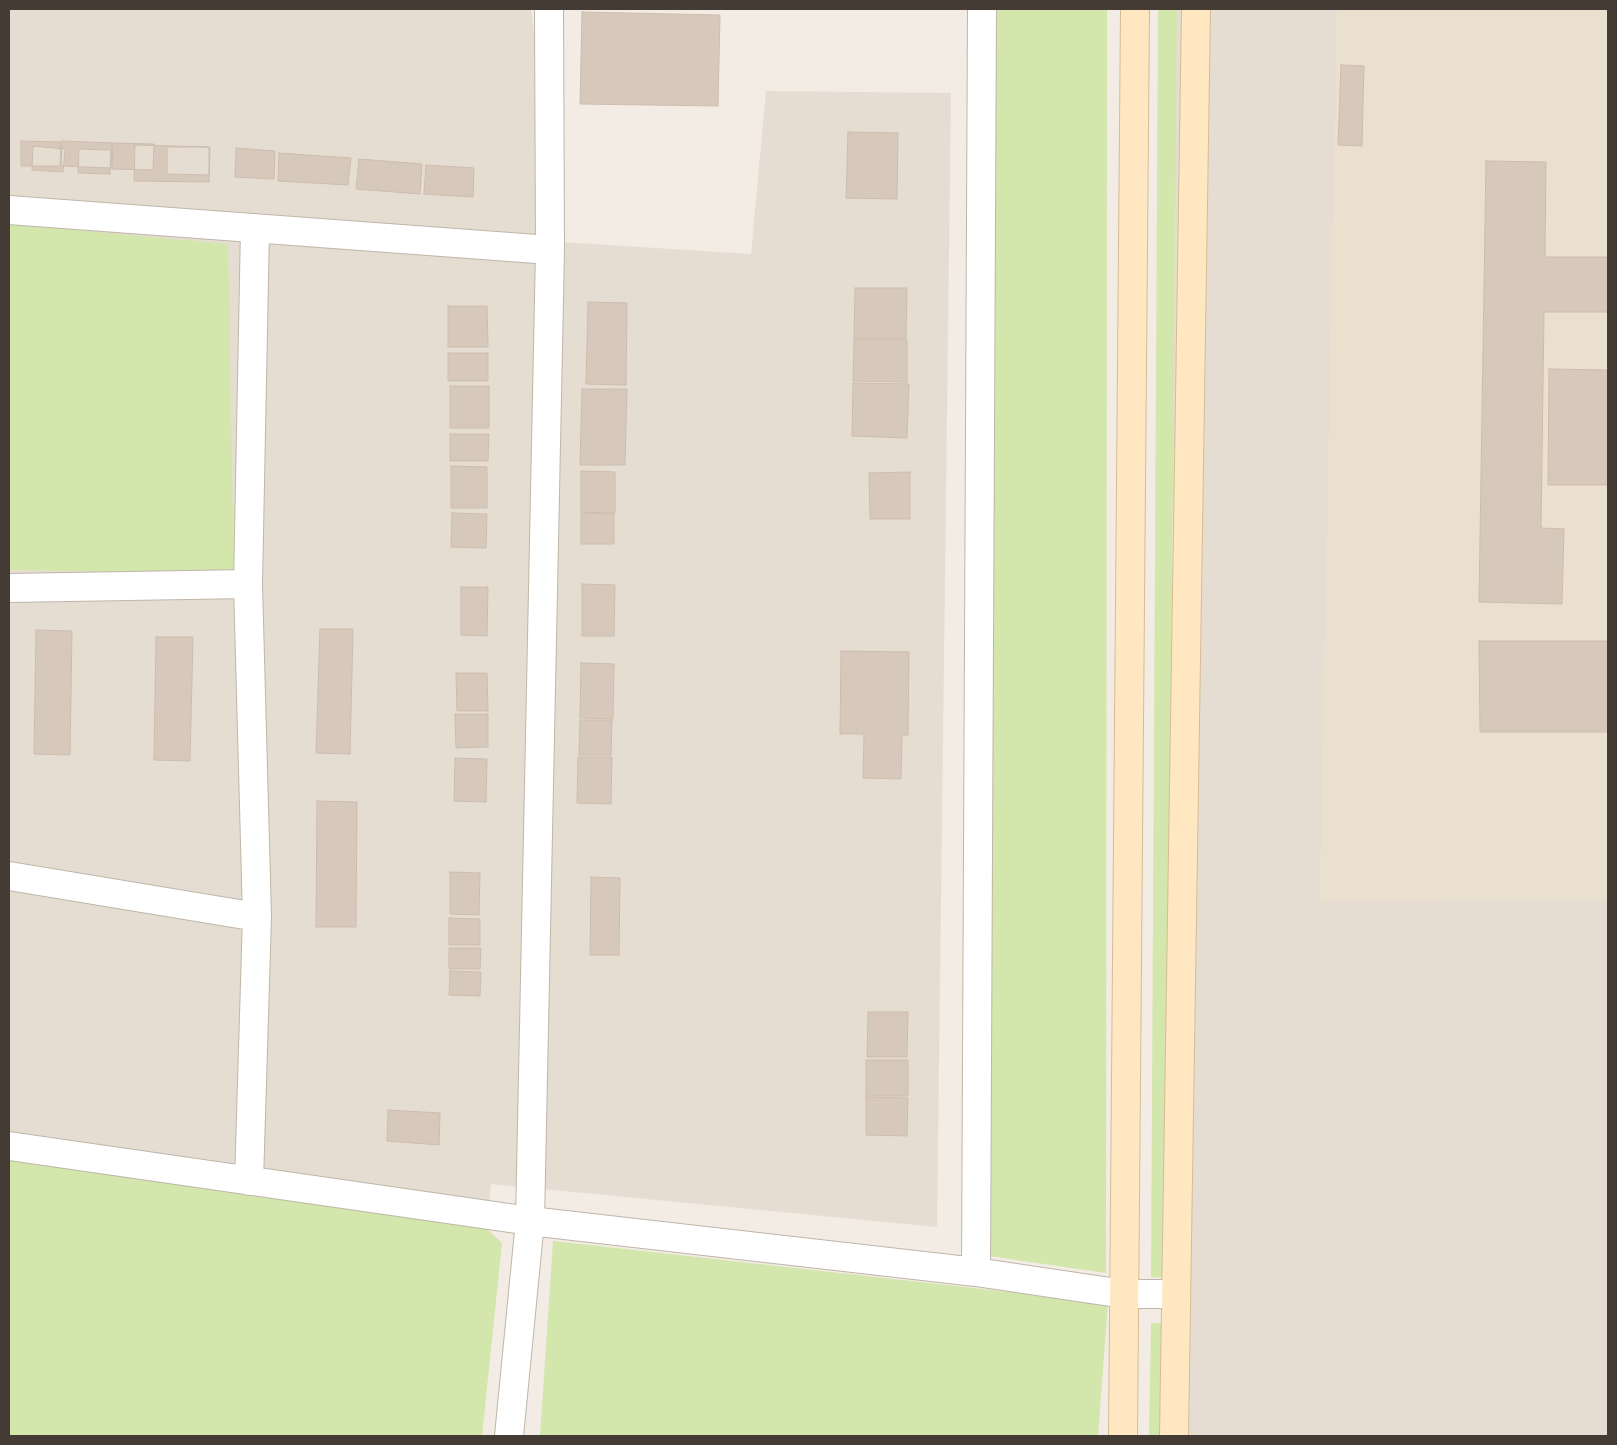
<!DOCTYPE html>
<style>
body{margin:0}
#map{position:relative;width:1617px;height:1445px;overflow:hidden;background:#f2ece4;font-family:Karla,sans-serif}
canvas{display:block}
.frame{position:absolute;inset:0;border:10px solid #433b34;pointer-events:none}
</style>
<div id="map">
<canvas width="1617" height="1445"></canvas>
<div class="frame"></div>
</div>
<script>
const g = document.querySelector('canvas').getContext('2d');
g.lineJoin = 'round';
function fill(path, color) {
  g.fillStyle = color;
  g.fill(path, 'evenodd');
}
function poly(rows) {
  const path = new Path2D();
  for (const r of rows) {
    path.moveTo(r[0], r[1]);
    for (let i = 2; i < r.length; i += 2) path.lineTo(r[i], r[i + 1]);
  }
  return path;
}
function strokePath(path, color, width, dash) {
  g.strokeStyle = color;
  g.lineWidth = width;
  g.lineCap = dash ? 'butt' : 'round';
  g.setLineDash(dash || []);
  g.stroke(path);
}
fill(poly([
 [9,9,531,9,561,242,751,254,766,91,951,93,937,1227,491,1184,471,1436,9,1436],
 [1169,9,1608,9,1608,1436,1179,1436]
]), '#e6ddd2');
fill(poly([
 [1337,9,1608,9,1608,899,1320,901]
]), '#ebdfcd');
fill(poly([
 [986,9,1107,9,1106,1273,982,1255],
 [1158,9,1177,9,1166,1278,1151,1277],
 [9,224,228,244,234,574,9,570],
 [9,1154,478,1221,502,1243,482,1436,9,1436],
 [553,1241,1108,1303,1098,1436,540,1436],
 [1151,1323,1166,1323,1164,1436,1149,1436]
]), '#d3e6ac');
const building = poly([
 [582,12,720,15,718,106,580,104,582,12],
 [1341,65,1364,66,1362,146,1338,145,1341,65],
 [848,132,898,133,897,199,846,198,848,132],
 [21,141,61,142,60,166,21,166,21,141],
 [62,141,112,143,111,168,61,166,62,141],
 [113,143,154,144,153,170,112,169,113,143],
 [135,145,210,147,209,182,134,181,135,145],
 [33,146,65,149,63,172,32,170,33,146],
 [167,147,209,147,209,175,167,174,167,147],
 [236,148,275,151,274,179,235,177,236,148],
 [79,149,111,150,110,174,78,173,79,149],
 [279,153,351,158,348,185,278,181,279,153],
 [359,159,422,164,420,194,356,189,359,159],
 [1486,161,1546,162,1545,257,1608,257,1608,312,1544,312,1541,528,1564,529,1562,604,1479,602,1486,161],
 [426,165,474,168,473,197,424,194,426,165],
 [855,288,907,288,906,338,854,338,855,288],
 [588,302,627,303,626,385,586,384,588,302],
 [448,306,487,306,488,347,448,347,448,306],
 [854,339,907,339,907,382,853,381,854,339],
 [448,353,488,353,488,381,448,381,448,353],
 [1549,369,1608,370,1608,485,1548,485,1549,369],
 [853,383,909,384,907,438,852,436,853,383],
 [450,386,489,386,489,428,450,428,450,386],
 [582,389,627,389,625,465,580,465,582,389],
 [450,434,489,434,488,461,450,461,450,434],
 [451,466,487,467,487,508,451,508,451,466],
 [581,471,615,472,615,513,581,512,581,471],
 [910,472,910,519,870,519,869,473,910,472],
 [452,513,487,514,486,548,451,547,452,513],
 [581,513,614,514,614,544,581,544,581,513],
 [582,584,615,585,614,636,582,636,582,584],
 [461,587,488,587,487,636,461,635,461,587],
 [320,629,353,629,350,754,316,753,320,629],
 [36,630,72,631,70,755,34,754,36,630],
 [156,637,193,637,190,761,154,760,156,637],
 [1479,641,1608,641,1608,732,1480,732,1479,641],
 [841,651,909,652,908,735,902,735,901,779,863,778,864,734,840,734,841,651],
 [581,663,614,664,613,719,580,718,581,663],
 [456,673,487,673,488,711,457,711,456,673],
 [455,714,488,714,488,747,456,748,455,714],
 [580,720,612,720,611,755,579,755,580,720],
 [578,757,612,757,611,804,577,803,578,757],
 [455,758,487,759,486,802,454,801,455,758],
 [317,801,357,802,356,927,316,927,317,801],
 [450,872,480,873,479,915,450,914,450,872],
 [591,877,620,878,619,955,590,955,591,877],
 [449,918,480,919,480,945,449,945,449,918],
 [449,948,481,948,480,969,449,969,449,948],
 [450,971,481,972,480,996,449,995,450,971],
 [868,1012,908,1012,907,1057,867,1057,868,1012],
 [866,1060,908,1060,908,1096,866,1096,866,1060],
 [866,1097,908,1098,907,1136,866,1135,866,1097],
 [388,1110,440,1113,439,1145,387,1141,388,1110]
]);
fill(building, '#d6c9bc');
strokePath(building, '#cebdad', 1);
const minor = poly([
 [9,210,550,250],
 [9,588,248,584],
 [9,876,257,917],
 [9,1146,530,1221,976,1272,1124,1294,1176,1294],
 [249,1181,257,917,248,584,255,228],
 [976,1272,982,9],
 [509,1436,530,1221,550,250,549,9]
]);
const secondary = poly([
 [1123,1436,1135,9],
 [1174,1436,1196,9]
]);
strokePath(minor, '#c0b5a9', 30);
strokePath(secondary, '#d5bc96', 30);
strokePath(minor, '#fff', 28);
strokePath(secondary, '#fee7c1', 28);
</script>
